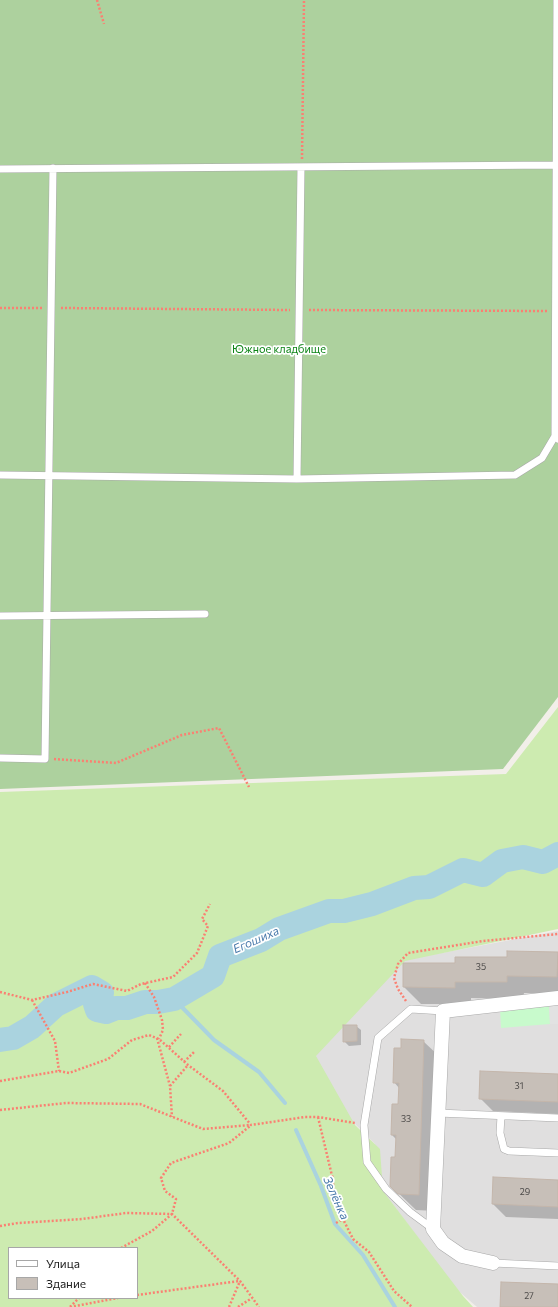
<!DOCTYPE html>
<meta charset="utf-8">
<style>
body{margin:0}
#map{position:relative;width:558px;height:1307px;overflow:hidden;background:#f2efe9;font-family:Commissioner,sans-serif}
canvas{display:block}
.legend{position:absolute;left:8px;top:1247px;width:130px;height:52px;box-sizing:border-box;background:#fff;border:1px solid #a7a7a7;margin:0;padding:5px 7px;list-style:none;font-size:12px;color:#222}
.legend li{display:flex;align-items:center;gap:8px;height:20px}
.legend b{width:20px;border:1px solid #a7a7a7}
</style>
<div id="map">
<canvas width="558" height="1307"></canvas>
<ul class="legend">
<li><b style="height:5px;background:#fff"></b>Улица</li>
<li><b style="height:11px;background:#c7bfb8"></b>Здание</li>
</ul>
</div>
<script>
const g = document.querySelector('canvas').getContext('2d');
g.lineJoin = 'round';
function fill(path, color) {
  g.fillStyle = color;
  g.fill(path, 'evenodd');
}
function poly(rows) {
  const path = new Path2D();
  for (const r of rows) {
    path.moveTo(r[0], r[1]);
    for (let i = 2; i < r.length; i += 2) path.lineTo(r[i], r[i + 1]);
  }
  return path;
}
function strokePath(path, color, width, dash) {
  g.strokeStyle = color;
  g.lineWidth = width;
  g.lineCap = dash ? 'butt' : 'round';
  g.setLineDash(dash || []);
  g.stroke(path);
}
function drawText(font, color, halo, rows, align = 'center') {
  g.font = font + ' Commissioner,sans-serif';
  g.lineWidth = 3.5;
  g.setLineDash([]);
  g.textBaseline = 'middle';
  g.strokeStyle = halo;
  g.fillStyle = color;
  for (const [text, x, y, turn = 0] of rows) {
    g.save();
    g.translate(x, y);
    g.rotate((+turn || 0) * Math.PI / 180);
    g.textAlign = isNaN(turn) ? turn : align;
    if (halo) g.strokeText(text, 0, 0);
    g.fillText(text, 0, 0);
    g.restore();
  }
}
fill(poly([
 [558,931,558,1307,477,1307,455,1288,377,1183,375,1144,349,1118,311,1051,399,961]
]), '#e0dfdf');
fill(poly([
 [558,707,558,929,405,961,316,1056,355,1125,380,1149,383,1191,463,1296,473,1307,0,1307,0,792,506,774],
 [9,1248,137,1248,137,1298,9,1298]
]), '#cdebb0');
fill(poly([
 [0,0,558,0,558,697,503,769,0,789]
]), '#add19e');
fill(poly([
 [549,1003,550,1024,501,1028,500,1008]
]), '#c8facc');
fill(poly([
 [558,1002,558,1024,550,1024,549,1003]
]), '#e2e2e2');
fill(poly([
 [508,952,558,953,558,993,524,993,523,999,471,998,471,1004,421,1004,404,987,404,964,456,964,508,958],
 [356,1026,361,1030,361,1045,349,1046,344,1041],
 [423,1041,440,1057,435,1211,416,1210,391,1186,396,1159,397,1140,392,1135,399,1105,399,1088,394,1082,402,1049],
 [558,1075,558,1114,493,1111,480,1098],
 [558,1181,558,1219,506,1217,493,1204]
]), '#0003');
strokePath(poly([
 [174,999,214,1040,259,1072,285,1103],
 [296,1130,321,1186,335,1224,363,1255,395,1307]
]), '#aad3df', 4);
strokePath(poly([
 [0,1040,13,1038,32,1027,56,1005,92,987,102,993,95,1004,97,1010,106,1012,116,1008,127,1008,145,1002,158,1002,174,999,213,976,220,956,261,940,279,929,329,911,344,911,372,904,414,888,429,887,463,870,483,875,502,861,523,857,543,862,558,854]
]), '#aad3df', 24);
const building = poly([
 [507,951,558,952,557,977,507,976,507,982,455,982,455,988,403,987,403,963,455,963,455,957,507,957,507,951],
 [343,1025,357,1025,357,1041,343,1042,343,1025],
 [401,1039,424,1040,419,1195,398,1194,390,1186,391,1157,395,1157,396,1135,391,1135,392,1104,398,1104,399,1083,393,1083,394,1048,401,1048,401,1039],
 [480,1071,558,1074,558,1102,479,1099,480,1071],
 [493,1177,558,1180,558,1207,492,1204,493,1177],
 [501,1282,558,1284,558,1307,500,1307,501,1282]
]);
fill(building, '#c7bfb8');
strokePath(building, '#c4b6ab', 1);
const lane = poly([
 [0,169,558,165],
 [555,436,557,0],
 [0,475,297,479,515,475,542,458,555,436,558,439],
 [297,479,301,167],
 [0,616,205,614],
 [0,758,45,759,53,168],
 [438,1113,558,1118],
 [501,1116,500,1133,504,1149,509,1151,558,1153],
 [433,1229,410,1212,386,1189,367,1162,364,1125,378,1038,411,1009,443,1011],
 [493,1263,558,1266]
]);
const street = poly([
 [493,1263,462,1256,443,1243,433,1229,443,1011,558,998]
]);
strokePath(lane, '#a9a9a9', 8);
strokePath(street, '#a9a9a9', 15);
strokePath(poly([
 [97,0,104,24],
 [302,159,304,0],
 [0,308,42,308],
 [61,308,290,310],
 [309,310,548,311],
 [54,759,116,763,182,735,219,728,249,787],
 [145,983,154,997,162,1020,163,1030,159,1039],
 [0,992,32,1000,67,992,93,984,127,991,141,984,173,977,197,953,208,926,202,919,210,904],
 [32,1000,55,1041,59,1071],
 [406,1001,398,989,394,978,398,964,408,953,483,941,558,934],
 [157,1038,170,1086,172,1117],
 [169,1047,181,1034],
 [184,1062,195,1051],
 [0,1081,59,1071,69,1073,108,1059,132,1040,149,1035,159,1039,188,1065,223,1091,251,1125,305,1117,318,1117,355,1123],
 [170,1086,188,1065],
 [0,1110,66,1103,140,1104,203,1129,250,1125],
 [318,1117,333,1180,333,1194,343,1219,353,1239,369,1252,394,1291,412,1307],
 [336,1223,343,1219],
 [0,1226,18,1223,82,1219,126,1213,172,1214,240,1281,259,1307],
 [121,1248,152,1231,172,1214,176,1199,165,1191,161,1178,171,1163,229,1143,250,1126],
 [137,1295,239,1281],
 [70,1307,118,1298],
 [70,1307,79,1298],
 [229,1307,240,1281],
 [238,1307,252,1298]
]), '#fa8072', 2.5, [2, 2]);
strokePath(lane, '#fff', 7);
strokePath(street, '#fff', 14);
drawText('9px', '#4b4948', null, [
 ["35",481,967],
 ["31",519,1086],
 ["33",406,1119],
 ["29",525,1192],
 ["27",529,1296]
]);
drawText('11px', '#0c8416', '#fff', [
 ["Южное кладбище",279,349]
]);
drawText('italic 12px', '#4a7aab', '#fff', [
 ["Егошиха",256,940,-24],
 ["Зелёнка",336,1198,66]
]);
</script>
